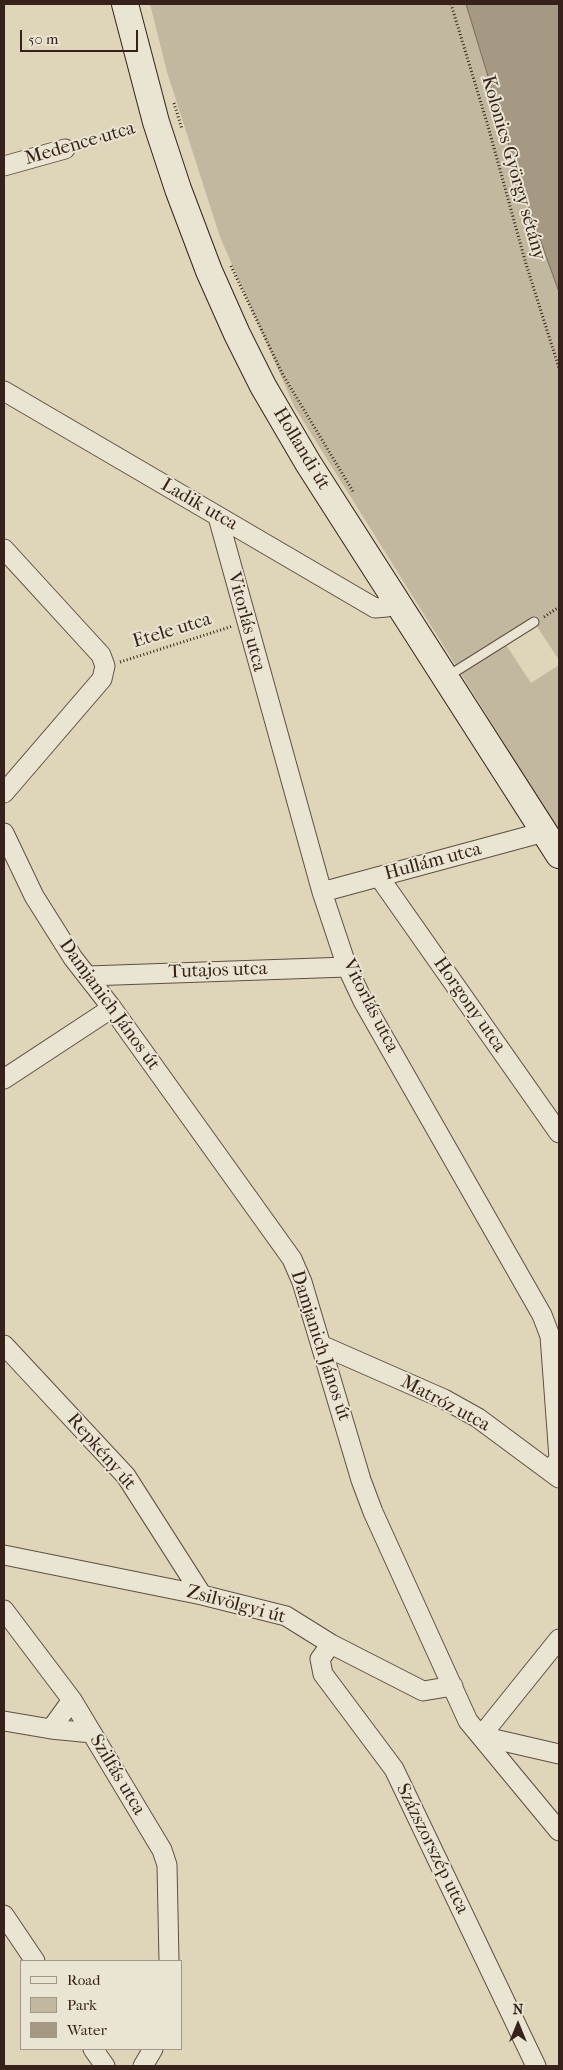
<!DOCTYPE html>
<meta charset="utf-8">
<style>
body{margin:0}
#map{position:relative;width:563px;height:2070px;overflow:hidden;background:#dfd6ba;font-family:"IM FELL French Canon",serif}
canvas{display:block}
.frame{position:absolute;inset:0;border:5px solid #36221a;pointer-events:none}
.legend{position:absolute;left:20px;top:1960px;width:162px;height:90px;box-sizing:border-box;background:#eae4d2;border:1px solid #a29688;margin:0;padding:6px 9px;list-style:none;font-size:15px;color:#36221a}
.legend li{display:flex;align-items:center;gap:10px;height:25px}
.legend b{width:25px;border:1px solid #a29688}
.north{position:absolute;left:493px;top:2000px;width:50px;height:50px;-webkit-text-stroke:4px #eae4d2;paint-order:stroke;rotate:0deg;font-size:14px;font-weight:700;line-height:20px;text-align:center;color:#36221a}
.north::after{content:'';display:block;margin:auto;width:18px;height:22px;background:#36221a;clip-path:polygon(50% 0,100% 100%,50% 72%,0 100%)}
.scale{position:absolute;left:20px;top:30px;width:118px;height:22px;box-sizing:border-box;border:2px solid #36221a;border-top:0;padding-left:6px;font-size:15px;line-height:18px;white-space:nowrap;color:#36221a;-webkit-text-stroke:4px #eae4d2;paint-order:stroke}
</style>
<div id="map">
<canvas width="563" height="2070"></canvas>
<div class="frame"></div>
<ul class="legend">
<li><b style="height:6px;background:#eae4d2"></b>Road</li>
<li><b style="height:14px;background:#c2b79f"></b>Park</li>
<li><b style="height:14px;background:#a69984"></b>Water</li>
</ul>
<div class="north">N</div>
<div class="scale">50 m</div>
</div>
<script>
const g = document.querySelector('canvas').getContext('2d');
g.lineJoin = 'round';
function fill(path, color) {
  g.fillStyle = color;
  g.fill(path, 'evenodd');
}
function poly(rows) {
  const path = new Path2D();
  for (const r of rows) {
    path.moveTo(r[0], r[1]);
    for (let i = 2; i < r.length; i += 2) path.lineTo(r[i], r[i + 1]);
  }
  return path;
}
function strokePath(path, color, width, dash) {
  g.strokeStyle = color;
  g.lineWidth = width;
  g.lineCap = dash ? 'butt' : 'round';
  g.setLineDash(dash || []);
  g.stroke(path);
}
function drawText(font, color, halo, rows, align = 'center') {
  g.font = font + ' "IM FELL French Canon",serif';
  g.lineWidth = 4;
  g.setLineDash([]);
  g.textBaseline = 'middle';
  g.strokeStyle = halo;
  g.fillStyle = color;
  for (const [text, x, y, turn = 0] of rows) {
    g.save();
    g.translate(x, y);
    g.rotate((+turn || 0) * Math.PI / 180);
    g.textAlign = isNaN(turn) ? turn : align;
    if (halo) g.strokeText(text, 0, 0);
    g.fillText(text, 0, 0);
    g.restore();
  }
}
fill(poly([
 [150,4,466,4,525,198,559,292,559,660,536,625,506,645,531,683,559,665,559,831,294,406,220,237,167,72]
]), '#c2b79f');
const water = poly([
 [466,4,559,4,559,292,525,198,466,4]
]);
fill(water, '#a69984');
strokePath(water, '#79695a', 1);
const lane = poly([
 [448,676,534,622]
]);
const street = poly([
 [4,166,65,149],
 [4,391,375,608,387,607,397,604],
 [218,517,322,892,347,967,363,1001,542,1315,550,1336,559,1458,551,1471],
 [4,549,101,655,105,666,102,679,4,793],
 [4,833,34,896,73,958,112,1008,292,1259,302,1282,361,1480,373,1512,468,1721,559,1831],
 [379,877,559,1133],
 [322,892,544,832],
 [88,976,347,967],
 [4,1079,112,1008],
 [4,1345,126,1476,202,1595],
 [321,1345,444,1399,478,1418,559,1478],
 [4,1555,202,1595,286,1616,331,1644,423,1691,453,1686],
 [4,1610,72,1700,162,1850,167,1865,169,1961],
 [331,1644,320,1659,323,1674,394,1769,536,2066],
 [4,1721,51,1729,92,1733],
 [51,1729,72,1700],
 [481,1736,559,1639],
 [481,1736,559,1754],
 [4,1915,35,1961],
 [93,2049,105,2066],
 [143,2066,153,2049]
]);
const secondary = poly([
 [125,4,156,122,178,189,209,271,237,334,263,386,308,463,559,855]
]);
strokePath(lane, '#604f42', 11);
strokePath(street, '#604f42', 21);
strokePath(secondary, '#36221a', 28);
strokePath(poly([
 [451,4,488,126,526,264,559,368],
 [174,103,182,129],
 [80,145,136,128],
 [231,266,283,375,354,493],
 [544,617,559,607],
 [120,662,233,626]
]), '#36221a', 3, [1, 2.5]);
strokePath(lane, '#eae4d2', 9);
strokePath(street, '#eae4d2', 19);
strokePath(secondary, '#eae4d2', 26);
drawText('19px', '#36221a', '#eae4d2', [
 ["Medence utca",80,144,-16],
 ["Kolonics György sétány",513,168,74],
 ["Hollandi út",301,449,59],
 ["Ladik utca",199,505,30],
 ["Vitorlás utca",246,622,75],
 ["Etele utca",172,631,-17],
 ["Hullám utca",433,862,-15],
 ["Tutajos utca",218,971,-2],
 ["Damjanich János út",109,1005,54],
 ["Horgony utca",469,1005,55],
 ["Vitorlás utca",370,1006,63],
 ["Damjanich János út",320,1346,72],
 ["Matróz utca",445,1404,28],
 ["Repkény út",101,1452,49],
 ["Zsilvölgyi út",236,1605,15],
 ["Szilfás utca",117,1775,59],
 ["Százszorszép utca",432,1849,64]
]);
</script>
